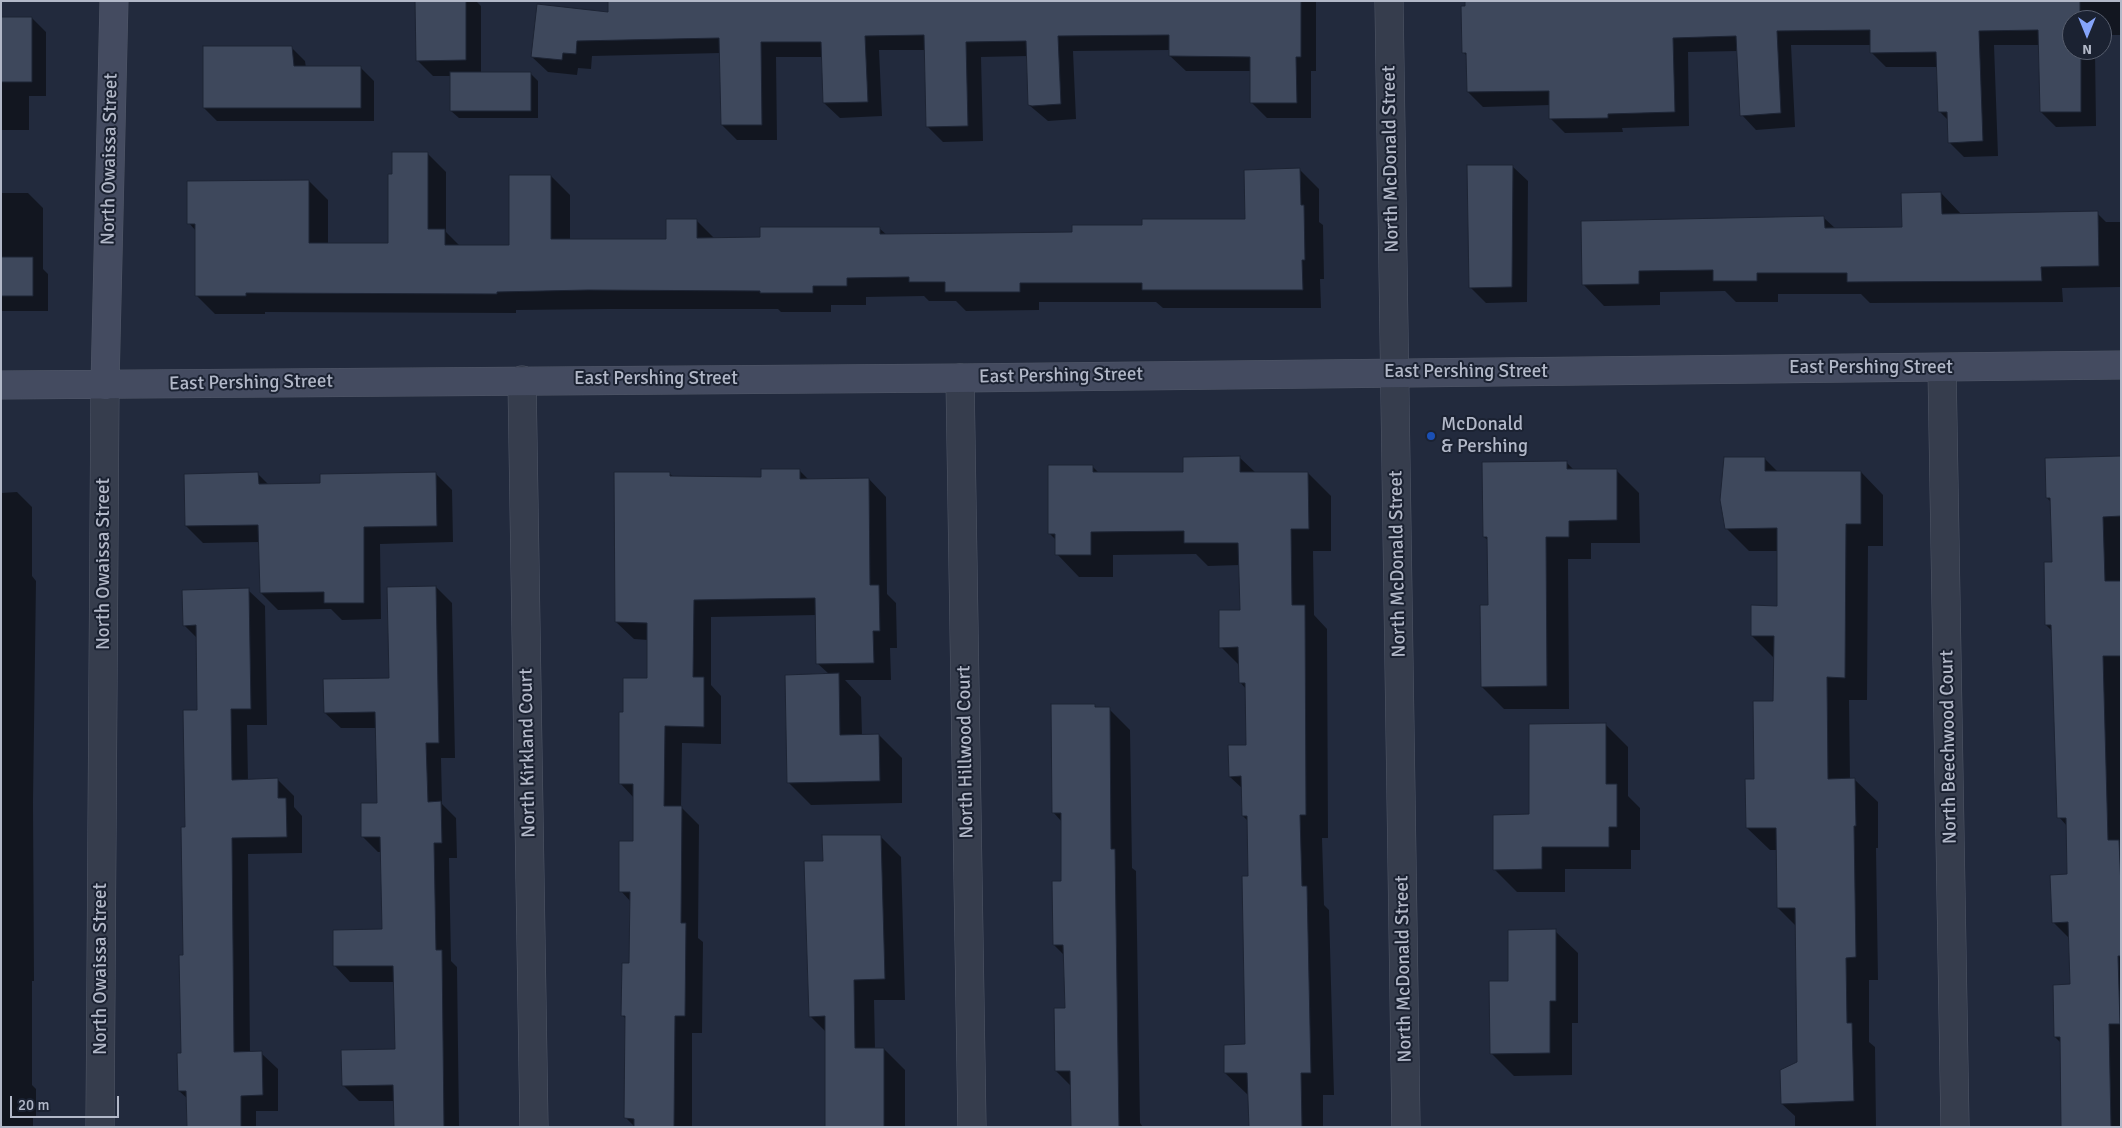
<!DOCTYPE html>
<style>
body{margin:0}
#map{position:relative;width:2122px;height:1128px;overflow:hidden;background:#222a3d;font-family:Signika,sans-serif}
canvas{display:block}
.frame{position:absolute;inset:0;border:2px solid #b2b8c8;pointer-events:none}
.north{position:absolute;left:2062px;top:10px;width:50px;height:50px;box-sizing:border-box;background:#1b2232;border:1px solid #575e6e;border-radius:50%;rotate:180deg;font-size:14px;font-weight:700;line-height:20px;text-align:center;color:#b2b8c8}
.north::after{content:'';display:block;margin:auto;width:18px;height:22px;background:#85a4fa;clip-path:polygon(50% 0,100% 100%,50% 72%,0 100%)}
.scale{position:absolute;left:10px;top:1096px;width:109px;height:22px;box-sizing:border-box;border:2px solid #b2b8c8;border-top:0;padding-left:6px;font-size:15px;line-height:18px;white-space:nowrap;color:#b2b8c8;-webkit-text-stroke:4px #1b2232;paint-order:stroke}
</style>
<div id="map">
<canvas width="2122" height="1128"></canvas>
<div class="frame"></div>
<div class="north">N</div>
<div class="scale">20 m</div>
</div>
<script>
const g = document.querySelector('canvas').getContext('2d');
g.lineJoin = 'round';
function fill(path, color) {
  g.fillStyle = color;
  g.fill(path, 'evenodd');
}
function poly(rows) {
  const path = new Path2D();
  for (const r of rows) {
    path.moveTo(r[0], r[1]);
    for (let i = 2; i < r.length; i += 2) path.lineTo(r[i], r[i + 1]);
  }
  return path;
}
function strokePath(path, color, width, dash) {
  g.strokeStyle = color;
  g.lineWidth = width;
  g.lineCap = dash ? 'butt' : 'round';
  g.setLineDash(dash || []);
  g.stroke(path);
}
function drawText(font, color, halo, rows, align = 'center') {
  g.font = font + ' Signika,sans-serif';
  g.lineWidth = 4;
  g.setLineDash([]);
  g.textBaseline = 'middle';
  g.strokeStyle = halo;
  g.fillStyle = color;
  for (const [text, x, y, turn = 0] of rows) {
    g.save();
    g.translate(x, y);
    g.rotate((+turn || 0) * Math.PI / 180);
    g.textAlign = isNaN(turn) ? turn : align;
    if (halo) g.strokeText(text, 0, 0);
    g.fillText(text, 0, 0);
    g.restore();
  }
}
fill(poly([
 [416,1,476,1,481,6,481,73,530,73,538,81,538,118,459,118,451,111,451,76,433,76,417,60],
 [609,1,1316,1,1316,71,1311,71,1311,118,1267,118,1252,103,1251,71,1186,71,1170,56,1170,50,1073,51,1076,119,1048,121,1029,105,1028,56,981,57,983,141,943,142,928,127,926,50,879,50,882,116,840,118,824,103,823,57,776,57,777,140,737,140,722,125,721,53,592,56,591,69,578,68,577,75,548,72,532,57,609,14],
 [1466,1,2121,1,2121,35,2102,35,2102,20,2072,20,2072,50,2095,50,2096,126,2056,127,2041,112,2040,45,1994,45,1998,156,1964,157,1950,143,1949,121,1940,112,1938,67,1886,67,1871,52,1871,45,1791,45,1795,127,1756,130,1742,115,1738,51,1688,52,1689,126,1622,128,1623,132,1565,133,1551,119,1550,105,1483,107,1468,92,1467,56,1463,52],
 [1,18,32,18,46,32,46,96,29,96,29,130,1,130],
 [292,48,305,61,306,68,361,68,374,81,374,121,217,121,204,108],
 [427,153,446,172,446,232,460,246,510,246,551,176,570,195,570,241,667,241,697,221,715,239,761,238,879,228,887,235,1073,233,1247,220,1300,170,1319,189,1319,222,1323,225,1324,279,1320,279,1321,308,1163,308,1156,302,1039,302,1039,310,966,311,956,301,929,301,924,296,866,297,866,305,831,305,831,312,781,312,778,309,608,309,516,310,516,313,265,312,265,314,215,314,196,295,196,231,189,223,309,181,328,200,328,244,389,244,394,175],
 [1512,166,1528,181,1527,302,1486,303,1470,287],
 [1,193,28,193,43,208,43,269,48,274,48,311,1,311],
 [1941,193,1962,215,2097,213,2106,222,2121,222,2121,287,2062,288,2063,302,1870,303,1861,294,1778,294,1778,302,1736,302,1725,291,1660,292,1660,305,1604,306,1583,284,1824,218,1836,229,1903,228],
 [1239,457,1256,473,1308,473,1331,496,1331,551,1313,551,1314,615,1327,629,1328,838,1322,838,1324,905,1329,910,1334,1095,1323,1095,1323,1127,1250,1127,1248,1095,1225,1073,1246,1045,1249,877,1249,822,1243,816,1243,789,1230,777,1247,746,1246,689,1240,682,1240,666,1221,647,1241,611,1240,565,1208,566,1196,554,1113,555,1113,577,1079,577,1057,554,1057,541,1049,533,1092,466,1100,474,1184,474],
 [1764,458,1778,472,1861,472,1883,495,1883,546,1868,546,1867,700,1849,700,1850,780,1855,780,1878,802,1878,848,1876,848,1878,980,1869,980,1869,1042,1875,1047,1876,1127,1795,1127,1795,1116,1782,1104,1799,1063,1797,927,1778,908,1777,850,1770,850,1747,828,1755,781,1774,702,1775,659,1752,636,1778,607,1778,551,1749,551,1726,528],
 [2121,458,2121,1127,2062,1127,2061,1043,2055,1037,2071,986,2070,939,2053,922,2069,875,2067,826,2059,817,2052,631,2046,625,2053,563,2052,503,2047,498],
 [1567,463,1575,471,1616,470,1639,493,1640,543,1591,543,1591,559,1568,559,1569,709,1504,709,1482,687,1490,606,1489,541,1484,537],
 [800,471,809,480,869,479,886,497,887,594,896,603,897,648,890,648,891,680,845,680,861,697,862,736,879,735,902,758,902,803,811,805,789,783,829,674,817,663,817,615,711,617,711,685,721,696,721,744,682,743,681,807,699,825,698,938,703,942,702,1033,692,1033,692,1127,635,1127,626,1118,626,1019,622,1015,630,964,631,902,621,891,634,842,634,798,620,783,625,713,648,679,648,640,634,639,616,622,670,474,674,477,762,478],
 [435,473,452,490,453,542,380,544,381,619,342,620,331,609,278,610,261,593,260,542,203,543,186,526,258,474,269,485,321,484],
 [17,492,32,507,32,576,36,581,33,802,34,981,32,981,32,1085,36,1089,36,1117,33,1117,33,1127,1,1127,1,493],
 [436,587,452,603,455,758,441,758,442,804,456,818,457,858,449,858,451,961,457,967,459,1127,395,1127,395,1101,359,1101,343,1085,396,1050,395,982,350,982,335,966,383,931,382,852,378,852,363,837,378,804,376,728,341,728,325,713,390,680],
 [248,590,265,606,267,725,247,725,248,781,278,780,294,796,294,807,302,816,302,853,248,854,250,1053,261,1053,278,1069,278,1111,256,1111,256,1127,188,1127,188,1099,179,1091,182,1054,186,829,198,711,198,639,184,625],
 [1094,705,1098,709,1109,709,1130,730,1132,868,1136,871,1140,1123,1143,1127,1072,1127,1071,1086,1056,1071,1066,1009,1064,955,1054,945,1062,883,1062,822,1053,812],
 [1605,724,1628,747,1628,796,1640,808,1640,850,1631,850,1631,869,1565,869,1565,892,1517,892,1494,869,1531,815],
 [880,836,901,857,905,1000,874,1000,875,1049,884,1049,905,1070,905,1127,827,1127,826,1032,810,1016,824,863],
 [1555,931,1578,953,1578,1023,1572,1023,1572,1075,1514,1076,1491,1053,1510,982]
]), '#0007');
const building = poly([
 [415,1,466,1,466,60,416,61,415,1],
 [608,1,1301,1,1301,57,1296,57,1297,103,1250,103,1250,57,1169,56,1169,35,1058,36,1061,104,1032,106,1028,105,1026,41,966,42,968,126,926,127,924,35,865,36,868,102,823,103,821,42,761,42,762,125,721,125,719,38,577,41,576,54,563,53,562,60,531,57,537,4,608,12,608,1],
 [1465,1,2080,1,2080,20,2072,20,2072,50,2081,50,2081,112,2040,112,2038,30,1979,31,1983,141,1948,143,1947,112,1938,112,1936,52,1870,53,1870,30,1777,31,1781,113,1740,116,1736,36,1673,38,1675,112,1608,114,1608,118,1549,119,1549,91,1467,92,1466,53,1462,53,1461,6,1465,6,1465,1],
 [1,17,32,17,32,82,1,82,1,17],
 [203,46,292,46,294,66,361,66,361,108,203,108,203,46],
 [450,72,531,72,531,111,450,111,450,72],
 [392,152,428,152,428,229,445,229,445,245,509,245,509,175,551,175,551,239,666,239,666,219,697,219,697,238,760,237,760,227,880,227,880,234,988,233,1072,232,1072,225,1142,225,1142,219,1245,219,1244,170,1300,168,1301,205,1304,205,1305,260,1302,260,1303,290,1142,290,1142,283,1020,283,1020,292,945,292,945,282,909,282,909,277,847,278,847,286,813,286,813,293,760,293,760,291,588,290,497,292,497,294,246,293,246,296,195,296,195,224,187,224,187,181,309,180,309,243,388,243,388,174,392,174,392,152],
 [1467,165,1513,165,1512,287,1469,288,1467,165],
 [1941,192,1942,214,2098,211,2099,266,2041,267,2042,281,1847,282,1847,273,1757,273,1757,281,1713,281,1713,270,1639,271,1639,284,1582,285,1581,221,1824,216,1825,228,1902,227,1901,193,1941,192],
 [1,257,33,257,33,296,1,296,1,257],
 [1240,456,1240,472,1308,472,1309,529,1291,529,1292,605,1305,605,1306,815,1300,815,1302,886,1307,886,1311,1073,1301,1073,1302,1127,1249,1127,1247,1073,1224,1073,1224,1045,1245,1044,1242,876,1248,876,1247,816,1242,816,1241,776,1229,777,1228,745,1246,745,1245,683,1239,683,1238,647,1219,648,1219,610,1240,610,1238,543,1184,543,1184,531,1091,532,1091,555,1055,555,1055,534,1048,534,1048,465,1093,465,1093,472,1183,472,1183,457,1240,456],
 [2121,456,2121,516,2103,517,2105,581,2121,581,2121,656,2103,656,2108,840,2119,840,2121,888,2121,956,2118,956,2120,1024,2109,1024,2111,1127,2061,1127,2060,1037,2054,1037,2053,985,2070,984,2068,922,2052,923,2050,875,2067,874,2066,818,2057,818,2051,625,2045,625,2044,562,2052,562,2050,498,2046,498,2045,458,2121,456],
 [1724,457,1765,457,1765,471,1861,471,1861,524,1846,524,1845,678,1827,677,1828,779,1855,778,1856,826,1854,826,1856,957,1846,958,1847,1023,1852,1023,1854,1101,1781,1104,1780,1070,1797,1062,1795,908,1777,908,1776,828,1746,828,1745,779,1754,779,1753,701,1773,701,1774,636,1751,636,1751,605,1777,606,1777,528,1725,529,1720,500,1724,457],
 [1567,461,1567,469,1617,469,1617,520,1569,521,1569,537,1546,537,1547,686,1481,687,1480,605,1488,605,1487,537,1483,537,1482,462,1567,461],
 [761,469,800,469,800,479,869,478,870,585,879,585,880,631,873,631,874,663,816,664,815,598,694,600,693,677,704,677,704,727,665,726,664,806,682,806,681,923,686,923,685,1016,675,1016,674,1127,634,1127,634,1119,624,1118,625,1016,621,1016,622,963,629,963,630,892,619,892,619,841,633,841,633,784,619,784,619,712,623,712,623,678,647,678,647,623,615,622,614,472,670,472,670,476,761,477,761,469],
 [258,472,259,484,320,483,320,474,436,472,437,526,364,527,364,603,324,603,324,592,260,593,258,525,185,526,184,474,258,472],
 [436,586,439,743,426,743,428,802,441,801,442,843,434,843,436,950,442,950,444,1127,394,1127,393,1085,342,1086,341,1050,395,1049,393,966,333,966,333,930,382,929,380,837,361,837,361,803,377,803,375,712,324,713,323,679,389,678,387,587,436,586],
 [249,588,251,709,231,709,232,780,278,778,278,798,286,798,287,837,232,838,234,1052,262,1051,263,1095,241,1096,241,1127,187,1127,186,1091,178,1091,177,1053,181,1053,179,955,183,955,181,827,185,827,183,710,197,710,196,625,183,626,182,590,249,588],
 [839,673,840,735,879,734,880,781,787,783,785,675,839,673],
 [1051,704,1095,704,1095,707,1110,707,1111,849,1115,849,1119,1127,1071,1127,1070,1071,1055,1071,1054,1008,1065,1008,1063,945,1053,945,1052,881,1061,881,1061,813,1052,813,1051,704],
 [1606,723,1606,784,1617,784,1617,827,1609,827,1609,847,1542,847,1542,869,1493,870,1493,815,1529,814,1529,724,1606,723],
 [822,835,881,835,885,979,854,980,855,1048,884,1048,884,1127,825,1127,825,1016,809,1017,804,861,823,861,822,835],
 [1556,929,1556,1001,1550,1001,1550,1053,1490,1054,1489,981,1508,981,1508,930,1556,929]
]);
fill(building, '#3e485c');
strokePath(building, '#1d2434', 1);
const street = poly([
 [1389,1,1406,1127],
 [1942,368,1955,1127],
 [960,378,972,1127],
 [522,380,534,1127],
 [100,1127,105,385]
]);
const secondary = poly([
 [1,385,960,378,2121,365],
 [105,385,114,1]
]);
strokePath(street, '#515868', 29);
strokePath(secondary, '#515868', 29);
strokePath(street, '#363d4d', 28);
strokePath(secondary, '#444b60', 28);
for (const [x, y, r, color] of [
 [1431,436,5,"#1a4fb4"]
]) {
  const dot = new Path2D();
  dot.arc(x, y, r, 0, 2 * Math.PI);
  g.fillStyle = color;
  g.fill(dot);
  strokePath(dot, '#1b2232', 2);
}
drawText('19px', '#b2b8c8', '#1b2232', [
 ["North Owaissa Street",110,159,-89],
 ["North McDonald Street",1391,159,-91],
 ["East Pershing Street",1871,368],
 ["East Pershing Street",1466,372],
 ["East Pershing Street",1061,376,-1],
 ["East Pershing Street",656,379],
 ["East Pershing Street",251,383,-1],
 ["North Owaissa Street",104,564,-90],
 ["North McDonald Street",1398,564,-91],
 ["North Beechwood Court",1949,747,-91],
 ["North Hillwood Court",966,752,-91],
 ["North Kirkland Court",528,753,-91],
 ["North Owaissa Street",101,969,-90],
 ["North McDonald Street",1404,969,-91]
]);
drawText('19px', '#b2b8c8', '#1b2232', [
 ["McDonald",1441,425],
 ["& Pershing",1441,447]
], 'left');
</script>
